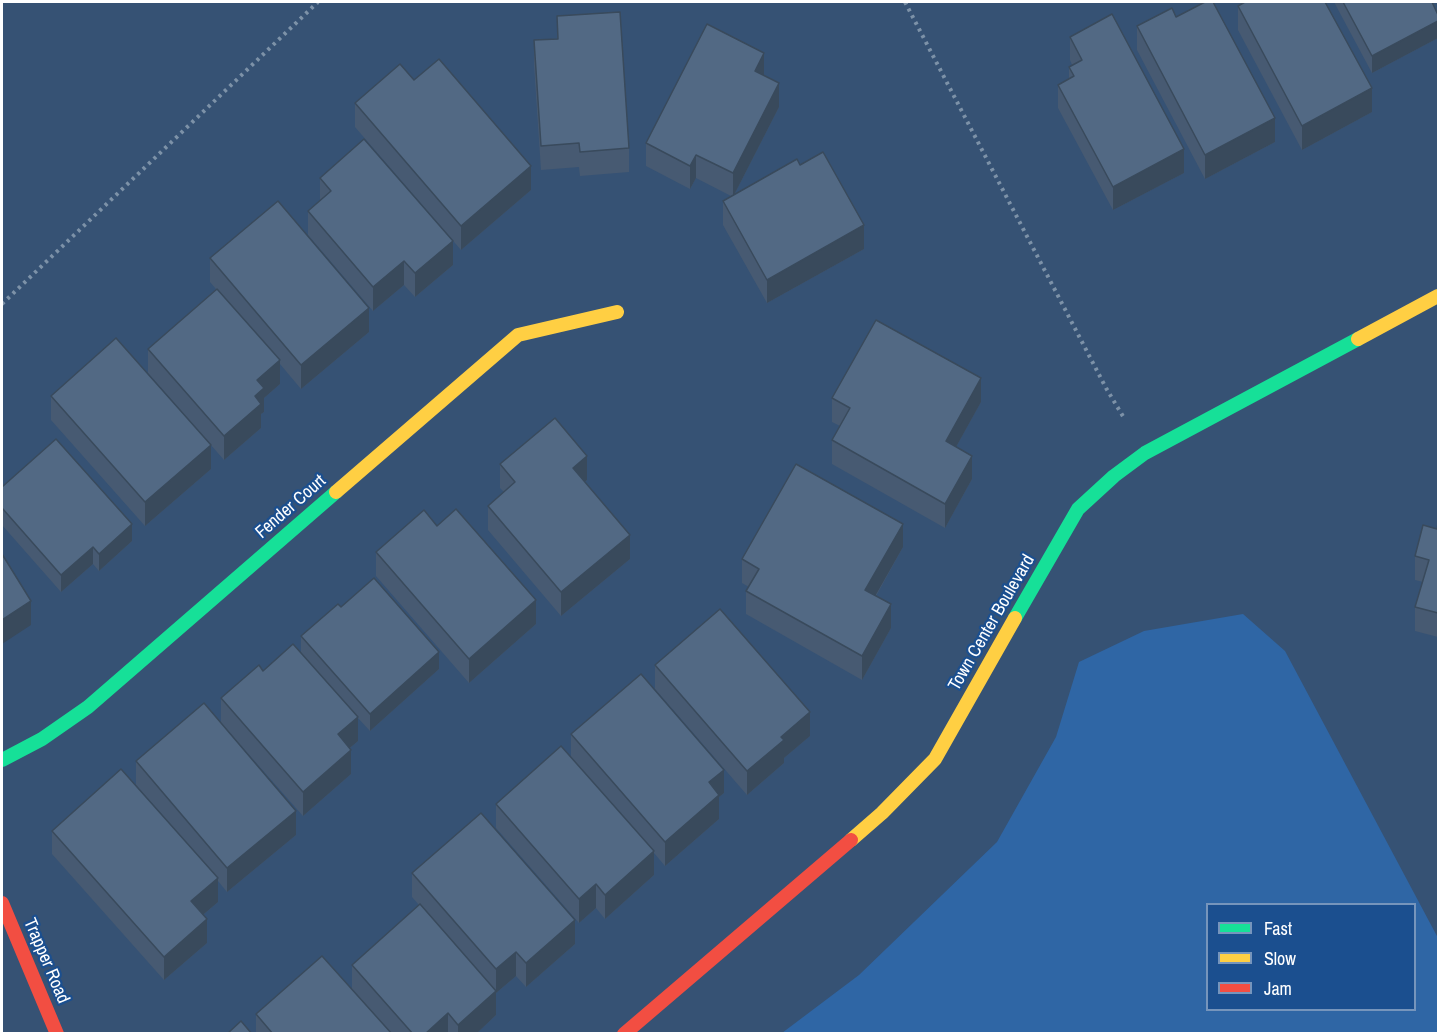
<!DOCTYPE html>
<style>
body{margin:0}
#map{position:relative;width:1440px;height:1035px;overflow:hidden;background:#365274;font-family:"Archivo Narrow",sans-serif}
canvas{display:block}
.frame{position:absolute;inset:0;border:3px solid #fff;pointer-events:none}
.legend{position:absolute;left:1206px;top:903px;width:210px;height:108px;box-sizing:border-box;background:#1b4f8f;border:2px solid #7695bc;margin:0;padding:8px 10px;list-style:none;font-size:18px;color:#fff}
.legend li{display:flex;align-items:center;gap:12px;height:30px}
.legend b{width:30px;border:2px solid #7695bc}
</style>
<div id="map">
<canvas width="1440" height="1035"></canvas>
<div class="frame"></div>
<ul class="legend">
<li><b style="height:8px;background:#16e098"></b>Fast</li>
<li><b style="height:8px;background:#ffcf43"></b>Slow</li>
<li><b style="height:8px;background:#f24e42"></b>Jam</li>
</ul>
</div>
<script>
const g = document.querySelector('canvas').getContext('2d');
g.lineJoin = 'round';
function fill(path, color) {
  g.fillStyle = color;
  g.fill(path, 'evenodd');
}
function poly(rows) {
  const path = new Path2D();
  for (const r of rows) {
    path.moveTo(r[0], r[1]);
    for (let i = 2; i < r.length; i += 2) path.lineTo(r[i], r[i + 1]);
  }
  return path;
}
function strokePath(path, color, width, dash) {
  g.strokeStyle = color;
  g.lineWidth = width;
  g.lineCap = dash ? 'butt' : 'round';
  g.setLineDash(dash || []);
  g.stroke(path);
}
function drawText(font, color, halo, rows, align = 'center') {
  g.font = font + ' "Archivo Narrow",sans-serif';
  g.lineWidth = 4.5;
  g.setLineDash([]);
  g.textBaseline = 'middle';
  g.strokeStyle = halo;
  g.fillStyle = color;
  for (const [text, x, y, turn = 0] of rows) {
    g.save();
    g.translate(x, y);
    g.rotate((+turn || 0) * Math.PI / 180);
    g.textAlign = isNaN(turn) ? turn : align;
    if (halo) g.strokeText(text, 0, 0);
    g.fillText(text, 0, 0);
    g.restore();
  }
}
fill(poly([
 [1243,614,1285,651,1438,938,1438,1033,782,1033,859,975,997,842,1056,737,1079,662,1144,631],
 [1208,904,1414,904,1414,1010,1208,1010]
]), '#2f66a5');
strokePath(poly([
 [905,2,1106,388,1124,418],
 [2,304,318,2]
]), '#7d92a8', 4, [3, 4.5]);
strokePath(poly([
 [1015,618,1078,509,1114,476,1145,453,1358,339],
 [2,760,42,739,88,707,336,492]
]), '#16e098', 14);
strokePath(poly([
 [1358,339,1438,296],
 [336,492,518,335,617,312],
 [851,840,882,813,935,759,1015,618]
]), '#ffcf43', 14);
strokePath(poly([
 [2,903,57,1034],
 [624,1034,851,840]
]), '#f24e42', 14);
fill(poly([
 [1334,2,1432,2,1438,15,1438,38,1372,73],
 [1238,6,1372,112,1302,150,1238,30],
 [557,16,629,148,629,172,580,176,579,167,541,170,534,64,534,40,557,39],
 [1176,17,1275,142,1205,179,1137,50,1137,26],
 [1070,37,1184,173,1113,210,1058,108,1058,85,1069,79,1069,67,1072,65,1070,60],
 [764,76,779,107,734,195,800,165,864,249,767,303,723,225,723,201,731,196,696,178,690,189,646,166,646,143],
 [414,80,531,190,461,250,355,127,355,103],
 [320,178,453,265,415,297,404,285,373,311,308,235,308,211,320,200],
 [210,258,369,332,301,389,280,364,280,384,264,398,264,412,261,414,261,428,224,460,148,373,148,349,216,289,210,282],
 [51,396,211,469,145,526,51,420],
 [832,398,981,402,956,447,972,479,945,528,832,464,832,440,840,426,832,422],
 [500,464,587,480,585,482,630,559,561,616,488,530,488,506,504,492,500,488],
 [2,487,132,541,99,571,93,564,61,592,2,525],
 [1438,524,1438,637,1415,631,1415,607,1423,582,1415,580,1415,556,1437,529],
 [437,526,536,624,469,683,376,576,376,552],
 [903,547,876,596,891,628,862,680,746,614,746,591,749,587,742,583,742,559],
 [341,607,439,669,370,731,358,718,358,741,350,748,351,774,303,816,228,731,296,835,227,892,218,881,218,902,203,915,207,943,164,980,52,854,52,831,164,817,136,785,136,761,221,722,221,698,263,671,301,652,301,636],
 [655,665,810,736,784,758,784,763,747,795,655,689],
 [571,734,724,793,719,797,719,819,665,866,654,853,654,875,605,919,596,908,579,923,496,828,496,804,571,757],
 [412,873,575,944,526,987,516,976,496,993,496,1015,476,1034,256,1034,256,1014,352,989,352,965,419,905,412,897]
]), '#475a72');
fill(poly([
 [1438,21,1438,38,1372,73,1372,56],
 [764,53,764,77,755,71],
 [779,83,779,107,733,197,733,173],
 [1372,88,1372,112,1302,150,1302,126],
 [1275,118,1275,142,1205,179,1205,155],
 [1184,149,1184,173,1113,210,1113,187],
 [696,155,696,178,690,189,690,166],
 [531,166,531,190,461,250,461,226],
 [864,225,864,249,767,303,767,280],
 [453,241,453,265,415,297,415,273],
 [404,261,404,285,373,311,373,287],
 [369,308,369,332,301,389,301,365],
 [280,360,280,384,264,398,264,412,261,414,261,428,224,460,224,436,255,396,257,380],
 [981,378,981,402,946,465,946,441],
 [211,445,211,469,145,526,145,502],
 [587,456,587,480,573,492,573,468],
 [972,456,972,479,945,528,945,504],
 [132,524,132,541,99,571,99,554],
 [903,524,903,547,865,614,865,590],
 [630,535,630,559,561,616,561,592],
 [93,547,93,564,61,592,61,575],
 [536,600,536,624,469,683,469,659],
 [31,601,31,625,2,644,2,620],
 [891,604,891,628,862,680,862,656],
 [439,652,439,669,370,731,370,714],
 [810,712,810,736,784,758,784,763,747,795,747,771,781,737],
 [358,717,358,741,338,758,338,734],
 [351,750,351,774,303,816,303,792],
 [724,770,724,793,719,797,719,819,665,866,665,842,709,782],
 [296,811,296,835,227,892,227,868],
 [654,851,654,875,605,919,605,895],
 [218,878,218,902,191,925,191,901],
 [596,884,596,908,579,923,579,899],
 [207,919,207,943,164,980,164,957],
 [575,920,575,944,526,987,526,963],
 [516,952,516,976,496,993,496,1015,476,1034,458,1034,458,1025,496,991,496,969],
 [448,1013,448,1034,425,1034]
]), '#394a5c');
const building = poly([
 [1205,2,1213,2,1275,118,1205,155,1137,26,1172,8,1176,17,1205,2],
 [1245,2,1325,2,1372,88,1302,126,1238,6,1245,2],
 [1343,2,1432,2,1438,15,1438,21,1372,56,1343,2],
 [620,12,629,148,580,152,579,143,541,146,534,40,558,39,557,16,620,12],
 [1112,14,1184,149,1113,187,1058,85,1074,76,1069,67,1082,60,1070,37,1112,14],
 [707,24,764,53,755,71,779,83,733,173,696,155,690,166,646,143,707,24],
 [439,59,531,166,461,226,355,103,400,64,414,80,439,59],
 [364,139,453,241,415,273,404,261,373,287,308,211,331,191,320,178,364,139],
 [823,152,864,225,767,280,723,201,797,159,800,165,823,152],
 [278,201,369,308,301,365,210,258,278,201],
 [217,289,280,360,257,380,264,388,255,396,261,404,224,436,148,349,217,289],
 [876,320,981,378,946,441,972,456,945,504,832,440,850,408,832,398,876,320],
 [116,338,211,445,145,502,51,396,116,338],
 [555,418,587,456,573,468,630,535,561,592,488,506,515,482,500,464,555,418],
 [56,439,132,524,99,554,93,547,61,575,2,508,2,487,56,439],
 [796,464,903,524,865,590,891,604,862,656,746,591,759,569,742,559,796,464],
 [456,509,536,600,469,659,376,552,424,510,437,526,456,509],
 [1438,524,1438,613,1415,607,1429,560,1415,556,1423,525,1437,529,1438,524],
 [2,554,31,601,2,620,2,554],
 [374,578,439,652,370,714,301,636,338,604,341,607,374,578],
 [720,609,810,712,781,737,784,740,747,771,655,665,720,609],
 [293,644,358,717,338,734,351,750,303,792,221,698,259,665,263,671,293,644],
 [641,674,724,770,709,782,719,795,665,842,571,734,641,674],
 [204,703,296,811,227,868,136,761,204,703],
 [561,746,654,851,605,895,596,884,579,899,496,804,561,746],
 [121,769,218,878,191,901,207,919,164,957,52,831,121,769],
 [481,813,575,920,526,963,516,952,496,969,412,873,481,813],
 [420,904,496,991,458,1025,448,1013,425,1034,413,1034,352,965,420,904],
 [322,956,392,1034,273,1034,256,1014,322,956],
 [241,1021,252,1034,227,1034,241,1021]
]);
fill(building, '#526984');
strokePath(building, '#394a5c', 1.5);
drawText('18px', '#fff', '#1b4f8f', [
 ["Fender Court",291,507,-41],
 ["Town Center Boulevard",992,623,-60],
 ["Trapper Road",46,961,67]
]);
</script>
